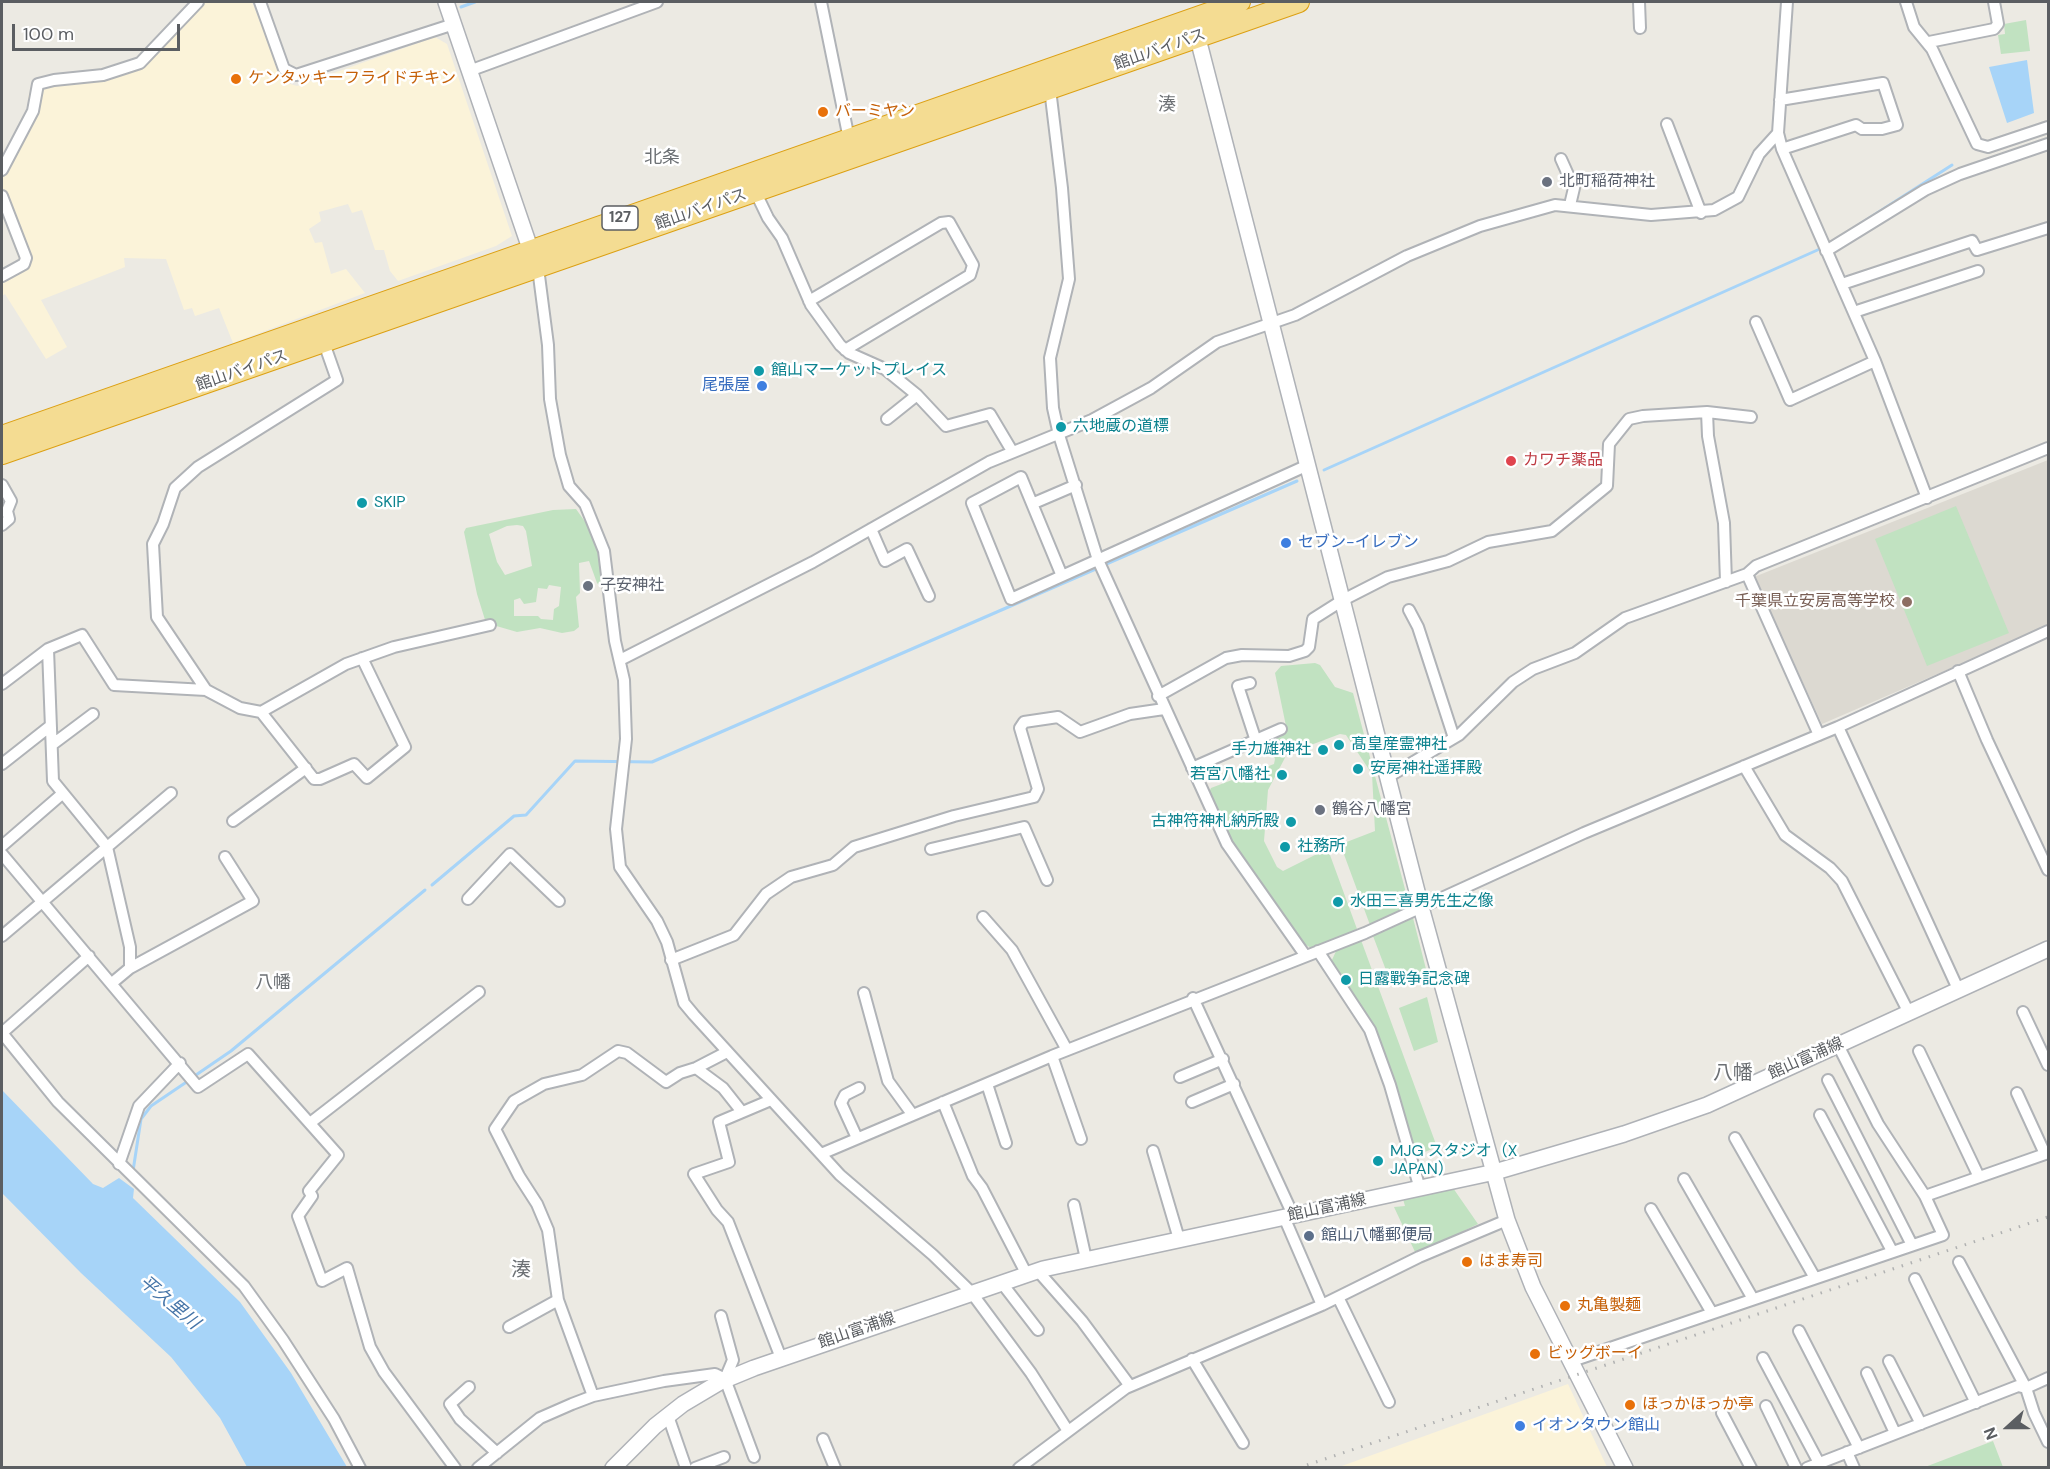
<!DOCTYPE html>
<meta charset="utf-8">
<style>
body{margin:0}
#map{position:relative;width:2050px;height:1469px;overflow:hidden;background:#eceae3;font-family:"DM Sans",sans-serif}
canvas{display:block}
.frame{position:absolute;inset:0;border:3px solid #5b5e62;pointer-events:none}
.north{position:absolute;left:1978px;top:1397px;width:60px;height:60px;-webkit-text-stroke:4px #fff;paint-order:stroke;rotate:249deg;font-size:16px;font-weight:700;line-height:24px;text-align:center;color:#5b5e62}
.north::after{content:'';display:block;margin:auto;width:21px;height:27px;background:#5b5e62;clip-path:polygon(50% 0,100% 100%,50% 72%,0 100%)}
.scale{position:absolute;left:12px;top:24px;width:168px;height:27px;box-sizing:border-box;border:3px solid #5b5e62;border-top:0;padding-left:8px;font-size:18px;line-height:21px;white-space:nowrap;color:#5b5e62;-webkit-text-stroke:4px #fff;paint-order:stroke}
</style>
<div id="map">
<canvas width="2050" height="1469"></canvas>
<div class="frame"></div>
<div class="north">N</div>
<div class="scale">100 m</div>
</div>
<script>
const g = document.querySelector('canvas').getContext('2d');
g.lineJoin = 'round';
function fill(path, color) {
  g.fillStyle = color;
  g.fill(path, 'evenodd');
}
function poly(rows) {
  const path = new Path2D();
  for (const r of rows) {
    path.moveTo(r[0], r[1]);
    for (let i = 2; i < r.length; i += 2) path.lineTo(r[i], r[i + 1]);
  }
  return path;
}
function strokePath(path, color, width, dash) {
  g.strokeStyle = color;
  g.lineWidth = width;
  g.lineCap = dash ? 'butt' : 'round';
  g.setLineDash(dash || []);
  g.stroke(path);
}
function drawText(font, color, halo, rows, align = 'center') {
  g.font = font + ' "DM Sans","Noto Sans JP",sans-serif';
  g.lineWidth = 5;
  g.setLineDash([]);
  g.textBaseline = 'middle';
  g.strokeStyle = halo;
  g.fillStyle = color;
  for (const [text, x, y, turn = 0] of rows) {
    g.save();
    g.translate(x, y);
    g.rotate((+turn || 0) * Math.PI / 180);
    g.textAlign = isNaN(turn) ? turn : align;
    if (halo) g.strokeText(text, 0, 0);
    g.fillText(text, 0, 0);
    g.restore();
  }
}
fill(poly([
 [194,2,252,2,284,82,297,86,435,37,447,44,512,236,496,246,398,281,390,271,384,250,375,250,362,210,352,213,348,204,319,212,321,221,309,229,315,243,322,242,331,274,346,269,365,293,233,343,219,308,195,316,192,308,184,310,166,259,124,258,125,267,41,300,67,347,46,359,5,294,2,296,2,273,20,262,2,214,2,161,29,110,28,97,31,88,46,83,102,77,138,60],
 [1568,1384,1607,1467,1339,1467]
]), '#fbf3d9');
fill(poly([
 [2048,460,2048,626,1822,724,1754,577]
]), '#dcd9d1');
fill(poly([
 [2026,20,2030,51,2001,54,1998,35,2005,34,2004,24],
 [1956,506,2009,633,1927,666,1875,539],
 [576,509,586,523,601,558,604,582,599,585,597,583,589,561,579,563,580,593,576,597,579,627,574,631,562,633,540,628,517,632,486,623,477,594,464,532,466,528,553,510],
 [517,525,523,526,526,531,532,566,505,575,497,562,489,534,507,526],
 [549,585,561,587,559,606,554,609,553,620,541,619,538,616,514,616,514,600,520,598,524,604,536,602,538,588,547,589],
 [1315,663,1320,665,1335,687,1353,693,1410,908,1370,925,1342,849,1344,843,1375,831,1372,774,1346,735,1340,734,1287,754,1268,790,1264,841,1277,867,1283,871,1323,851,1330,855,1357,929,1313,949,1297,940,1230,843,1208,794,1211,788,1274,764,1275,759,1268,740,1284,731,1286,726,1275,673,1281,666],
 [1413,918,1427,973,1392,986,1373,936],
 [1361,940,1437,1147,1415,1156,1395,1084,1374,1028,1331,962,1337,949],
 [1427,997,1438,1042,1414,1051,1399,1008],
 [1453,1188,1478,1224,1416,1254,1394,1207,1405,1206,1403,1199],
 [1993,1441,2003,1467,1925,1467]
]), '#c1e2c1');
fill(poly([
 [2027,60,2034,113,2007,123,1989,67],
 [2,1090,93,1184,103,1188,119,1178,134,1189,133,1198,240,1302,291,1373,347,1467,247,1467,220,1418,171,1357,81,1273,2,1193]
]), '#a7d4f8');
strokePath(poly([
 [461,7,475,2],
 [1860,224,1952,165],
 [1324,470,1822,248],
 [1104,565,1297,481],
 [432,885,514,816,526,815,575,761,652,762,1098,568],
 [193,1077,231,1051,425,890],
 [133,1171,141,1119,151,1106,188,1081]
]), '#a7d4f8', 3);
const street = poly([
 [260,2,284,69,296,75,454,24],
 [821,2,849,139],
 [1639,2,1640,28],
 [1787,2,1778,133,1782,149,1875,361,1927,498],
 [1906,2,1914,27,1932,49,1977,144,1988,147,2048,127],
 [1929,42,1994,29,1998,24,1994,2],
 [469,71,657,2],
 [1050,89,1062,188,1069,279,1050,358,1053,408,1059,435,1098,560,1227,844,1305,955],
 [1780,100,1883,83,1897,125,1882,129,1862,129,1856,125,1782,149],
 [1667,124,1701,213],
 [1561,159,1574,188,1570,205],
 [2,170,33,111,38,84,54,80,103,75,140,63,198,2],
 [755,191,768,218,782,238,811,305,840,345,849,353,885,369,917,395,946,426,990,414,1012,451],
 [2,196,26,258,24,264,2,276],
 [1826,251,1925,190,1960,174,2048,144],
 [538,268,548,345,550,399,560,455,569,486,585,504,604,551,615,641,624,680,626,739,616,829,620,867,657,921,667,942,684,1003,694,1015,840,1175,933,1255,971,1292,1031,1373,1068,1431],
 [1842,284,1972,241,1977,250,2048,228],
 [809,301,941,223,949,222,973,265,970,275,845,350],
 [1854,312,1978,271],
 [1756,322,1790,400,1875,361],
 [1707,412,1708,436,1724,523,1726,582],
 [887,419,917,395],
 [2,485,11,501,7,511,9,519,2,525],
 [1034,503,1076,485],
 [871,529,885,561,907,549,929,596],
 [1747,574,1819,735],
 [1062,576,1021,477,972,503,1011,599,1308,465],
 [1409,610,1418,627,1454,738],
 [48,649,53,781,107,847,130,947,130,968,112,983],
 [620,660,813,562,989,462,1092,420,1151,388,1217,342,1295,315,1407,256,1480,226,1555,205,1651,215,1714,210,1738,197,1759,154,1778,133],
 [1958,671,1987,740,2048,870],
 [1250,683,1238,686,1255,738],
 [2,684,48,649,82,635,114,685,206,690,240,708,261,712,314,779,320,779,354,764,367,778,405,747,362,658],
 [206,690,157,617,153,544,163,524,175,488,198,467,337,380,324,343],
 [1158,696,1226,658,1242,655,1289,656,1305,651,1309,647,1313,619,1343,600,1388,577,1448,561,1488,542,1552,531,1607,486,1609,444,1629,419,1643,416,1707,412,1751,417],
 [261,712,346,664,394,647,490,625],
 [1838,727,1958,989],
 [53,744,93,714],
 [2,764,49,727],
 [1744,766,1785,835,1830,868,1842,881,1909,1013],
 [1192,768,1281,729],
 [1388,777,1459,735,1513,682,1533,669,1575,653,1625,618,1747,574,1756,566,2048,448],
 [233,821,306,768],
 [2,846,62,794],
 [931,849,1024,827,1047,880],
 [2,854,198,1087,248,1054,338,1155,309,1191,312,1196,298,1216,322,1281,347,1268,370,1347,384,1372,455,1468],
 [468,899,510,854,559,901],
 [983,917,1012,950,1067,1050],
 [2,936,171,793],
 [1318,951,1370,1030,1390,1085,1420,1189],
 [671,960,734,935,766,894,791,877,833,865,854,847,954,816,1034,797,1038,789,1020,728,1024,722,1058,717,1080,732,1130,714,1164,709],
 [130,968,253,901,225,857],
 [864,993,888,1081,912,1114],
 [1193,998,1293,1215],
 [2023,1012,2048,1065],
 [2,1033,58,1102,244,1286,283,1340,334,1419,360,1468],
 [2,1033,89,956],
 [1919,1051,1979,1177],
 [1052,1056,1081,1139],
 [696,1068,723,1088,742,1112],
 [1180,1077,1223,1059],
 [1828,1080,1912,1245],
 [987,1084,1006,1143],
 [2017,1093,2045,1154],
 [771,1100,719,1122,729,1162,694,1174,717,1210,728,1222,781,1358],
 [943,1102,973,1176,982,1188,1026,1273],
 [1192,1102,1234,1084],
 [1820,1115,1892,1251],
 [310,1123,479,992],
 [857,1138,841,1103,845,1095,859,1088],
 [1735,1138,1815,1278],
 [1153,1151,1179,1239],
 [821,1154,1052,1056,1365,933,1584,833,1838,727,2048,631],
 [119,1164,139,1106,180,1063],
 [1684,1179,1753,1299],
 [1925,1196,2048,1153],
 [1074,1205,1086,1259],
 [1651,1209,1712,1313],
 [1284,1217,1322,1305,1419,1257,1507,1220],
 [1959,1262,2026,1388,2034,1413,2048,1442],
 [1037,1270,1082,1321,1130,1386],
 [1915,1279,1976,1403],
 [1001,1282,1038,1330],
 [1338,1297,1389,1402],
 [721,1316,733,1360,725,1379],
 [509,1327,558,1300],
 [1799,1331,1859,1448],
 [1763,1358,1819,1463],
 [1192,1359,1243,1443],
 [1572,1361,1943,1235,1925,1196,1878,1124,1838,1045],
 [1889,1361,1921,1424],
 [1867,1373,1895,1433],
 [469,1387,450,1404,460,1419,497,1453],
 [593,1396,558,1300,548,1230,537,1204,519,1176,495,1129,514,1101,544,1084,582,1075,618,1051,627,1053,666,1082,680,1073,696,1068,725,1053],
 [1766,1406,1796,1468],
 [1722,1413,1751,1468],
 [668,1416,686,1468],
 [823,1439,835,1468],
 [1847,1452,1854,1468],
 [478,1468,540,1418,572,1404,593,1396,664,1381,715,1374,725,1379,754,1457],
 [695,1468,724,1457],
 [1019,1468,1126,1388,1322,1305],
 [1807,1468,2018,1386,2026,1388,2048,1378]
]);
const secondary = poly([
 [446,2,534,260],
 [1195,27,1421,907,1507,1220,1533,1287,1625,1468],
 [613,1468,655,1426,683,1404,720,1382,754,1368,1043,1269,1495,1172,1624,1134,1707,1105,2048,949]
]);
const highway = poly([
 [2,436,1240,2],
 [2,454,1299,2]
]);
strokePath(street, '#b0b3b7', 14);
strokePath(secondary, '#afb2b7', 18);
strokePath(highway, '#dca013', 22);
strokePath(street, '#fff', 10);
strokePath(secondary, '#fff', 15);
strokePath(highway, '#f4dc92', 20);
strokePath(poly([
 [1298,1468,2048,1217]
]), '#b1b2b2', 3, [1.5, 8]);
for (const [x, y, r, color] of [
 [236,79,6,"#e8710a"],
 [823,112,6,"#e8710a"],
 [1547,182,6,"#6b7280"],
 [759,371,6,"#0f9aa8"],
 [762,386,6,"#3f7fe0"],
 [1061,427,6,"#0f9aa8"],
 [1511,461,6,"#e0444e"],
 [362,503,6,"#0f9aa8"],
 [1286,543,6,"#3f7fe0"],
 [588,586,6,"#6b7280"],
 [1907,602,6,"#8d6e63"],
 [1339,745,6,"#0f9aa8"],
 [1323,750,6,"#0f9aa8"],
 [1358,769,6,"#0f9aa8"],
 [1282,775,6,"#0f9aa8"],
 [1320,810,6,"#6b7280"],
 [1291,822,6,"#0f9aa8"],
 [1285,847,6,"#0f9aa8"],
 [1338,902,6,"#0f9aa8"],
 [1346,980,6,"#0f9aa8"],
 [1378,1161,6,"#0f9aa8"],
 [1309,1236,6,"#5c6f8a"],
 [1467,1262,6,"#e8710a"],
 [1565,1306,6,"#e8710a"],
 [1535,1354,6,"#e8710a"],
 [1630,1405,6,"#e8710a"],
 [1520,1426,6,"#3f7fe0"]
]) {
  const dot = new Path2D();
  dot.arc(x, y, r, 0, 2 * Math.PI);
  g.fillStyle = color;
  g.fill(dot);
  strokePath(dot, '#fff', 2);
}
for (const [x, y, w] of [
 [620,218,36]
]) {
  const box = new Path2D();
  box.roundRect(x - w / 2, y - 12, w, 24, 4.5);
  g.fillStyle = '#fff';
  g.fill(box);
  strokePath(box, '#5b5e62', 1.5);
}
drawText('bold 15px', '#5b5e62', null, [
 ["127",620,218]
]);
drawText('16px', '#5b5e62', '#fff', [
 ["館山バイパス",1160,50,-19],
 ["館山バイパス",701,210,-19],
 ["館山バイパス",242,371,-19],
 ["館山富浦線",1806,1059,-24],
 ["館山富浦線",1327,1208,-12],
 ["館山富浦線",857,1331,-19]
]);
drawText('16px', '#c56008', '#fff', [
 ["ケンタッキーフライドチキン",248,79],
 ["バーミヤン",835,112],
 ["はま寿司",1479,1262],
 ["丸亀製麺",1577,1306],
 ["ビッグボーイ",1547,1354],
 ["ほっかほっか亭",1642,1405]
], 'left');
drawText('16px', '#5b616d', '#fff', [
 ["北町稲荷神社",1559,182],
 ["子安神社",600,586],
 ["鶴谷八幡宮",1332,810]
], 'left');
drawText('16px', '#0d838f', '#fff', [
 ["館山マーケットプレイス",771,371],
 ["六地蔵の道標",1073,427],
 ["SKIP",374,503],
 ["髙皇産霊神社",1351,745],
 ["手力雄神社",1311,750,"right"],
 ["安房神社遥拝殿",1370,769],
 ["若宮八幡社",1270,775,"right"],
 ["古神符神札納所殿",1279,822,"right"],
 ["社務所",1297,847],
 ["水田三喜男先生之像",1350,902],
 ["日露戰争記念碑",1358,980],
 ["MJG スタジオ（X",1390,1152],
 ["JAPAN）",1390,1170]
], 'left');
drawText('16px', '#366cbe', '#fff', [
 ["尾張屋",750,386,"right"],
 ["セブン-イレブン",1298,543],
 ["イオンタウン館山",1532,1426]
], 'left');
drawText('16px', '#be3a42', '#fff', [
 ["カワチ薬品",1523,461]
], 'left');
drawText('16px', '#785e54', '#fff', [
 ["千葉県立安房高等学校",1895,602]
], 'right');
drawText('16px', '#4e5e75', '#fff', [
 ["館山八幡郵便局",1321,1236]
], 'left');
drawText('18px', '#6c7074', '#fff', [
 ["湊",1167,105],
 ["北条",662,158],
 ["八幡",273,983]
]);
drawText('italic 18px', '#4675a8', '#fff', [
 ["平久里川",169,1303,40]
]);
drawText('20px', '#6c7074', '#fff', [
 ["八幡",1733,1074],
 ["湊",521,1271]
]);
</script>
